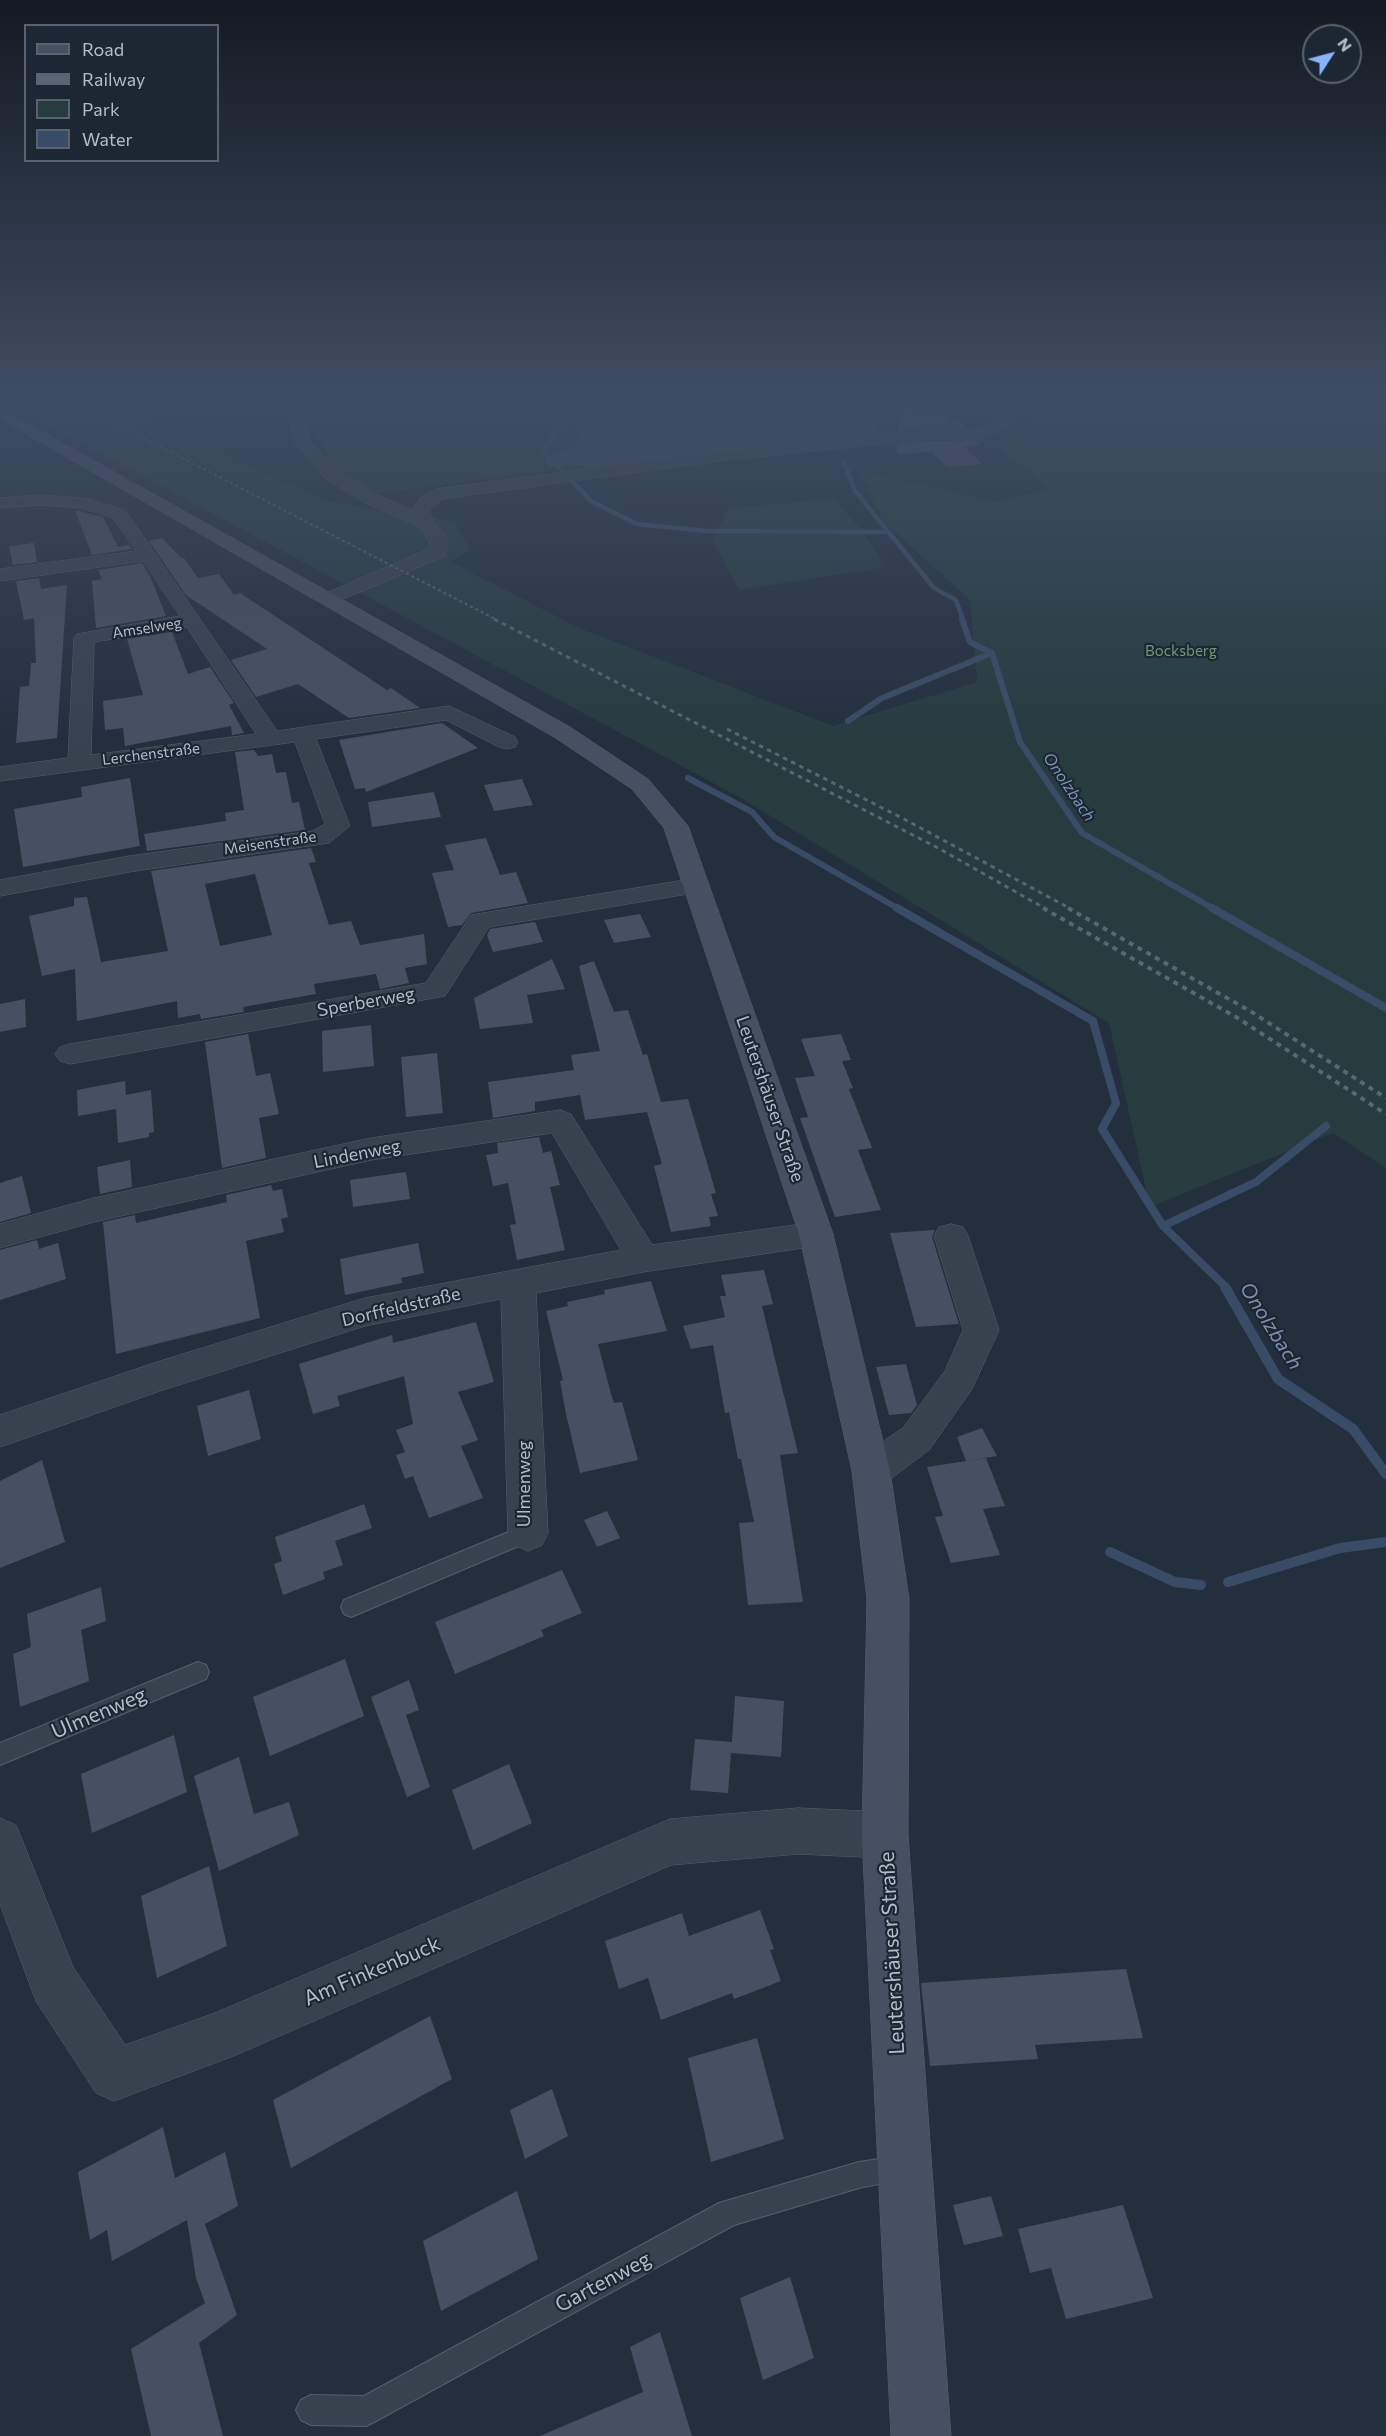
<!DOCTYPE html>
<meta charset="utf-8">
<style>
body{margin:0}
#map{position:relative;width:1386px;height:2436px;overflow:hidden;background:#242f3e;font-family:Commissioner,sans-serif}
canvas{display:block}
.legend{position:absolute;left:24px;top:24px;width:195px;height:138px;box-sizing:border-box;background:#1d2633;border:2px solid #59626f;margin:0;padding:8px 10px;list-style:none;font-size:18px;color:#b4bcc9}
.legend li{display:flex;align-items:center;gap:12px;height:30px}
.legend b{width:30px;border:2px solid #59626f}
.north{position:absolute;left:1302px;top:24px;width:60px;height:60px;box-sizing:border-box;background:#1d2633;border:2px solid #59626f;border-radius:50%;rotate:54deg;font-size:16px;font-weight:700;line-height:24px;text-align:center;color:#b4bcc9}
.north::after{content:'';display:block;margin:auto;width:21px;height:27px;background:#8ab4f8;clip-path:polygon(50% 0,100% 100%,50% 72%,0 100%)}
</style>
<div id="map">
<canvas width="1386" height="2436"></canvas>
<ul class="legend">
<li><b style="height:8px;background:#465061"></b>Road</li>
<li><b style="height:8px;background:#5a6575"></b>Railway</li>
<li><b style="height:16px;background:#263c3f"></b>Park</li>
<li><b style="height:16px;background:#394c67"></b>Water</li>
</ul>
<div class="north">N</div>
</div>
<script>
const g = document.querySelector('canvas').getContext('2d');
g.lineJoin = 'round';
function fill(path, color) {
  g.fillStyle = color;
  g.fill(path, 'evenodd');
}
function poly(rows) {
  const path = new Path2D();
  for (const r of rows) {
    path.moveTo(r[0], r[1]);
    for (let i = 2; i < r.length; i += 2) path.lineTo(r[i], r[i + 1]);
  }
  return path;
}
function strokePath(path, color, width, dash) {
  g.strokeStyle = color;
  g.lineWidth = width;
  g.lineCap = dash ? 'butt' : 'round';
  g.setLineDash(dash || []);
  g.stroke(path);
}
function drawText(font, color, halo, rows, align = 'center') {
  g.font = font + ' Commissioner,sans-serif';
  g.lineWidth = 4.5;
  g.setLineDash([]);
  g.textBaseline = 'middle';
  g.strokeStyle = halo;
  g.fillStyle = color;
  for (const [text, x, y, turn = 0] of rows) {
    g.save();
    g.translate(x, y);
    g.rotate((+turn || 0) * Math.PI / 180);
    g.textAlign = isNaN(turn) ? turn : align;
    if (halo) g.strokeText(text, 0, 0);
    g.fillText(text, 0, 0);
    g.restore();
  }
}
fill(poly([
 [2,400,106,400,325,501,454,521,470,549,451,562,579,628,833,726,977,682,970,600,884,522,859,471,995,502,1052,489,998,447,1044,407,1043,400,1386,400,1386,1168,1333,1133,1150,1207,1109,1023,741,798],
 [311,400,961,400,924,402,894,421,896,423,893,429,901,433,596,470,529,473,372,494,332,467,326,450,308,425],
 [835,499,863,532,886,567,739,590,712,540,729,508]
]), '#263c3f');
fill(poly([
 [594,400,896,400,881,411,873,423,879,436,709,452,591,468,572,465,548,467,544,458,576,446]
]), '#394c67');
strokePath(poly([
 [576,400,543,451,591,501,637,524,706,531,886,532],
 [962,400,962,405],
 [844,463,855,491,934,588,956,600,963,620]
]), '#394c67', 4.5);
strokePath(poly([
 [962,619,970,642,992,653,1020,742,1082,833,1214,909],
 [848,721,882,698,992,653],
 [688,778,752,812,774,837,899,909]
]), '#394c67', 6);
strokePath(poly([
 [897,908,1093,1021,1116,1103,1102,1129,1163,1226],
 [1212,908,1386,1008],
 [1227,1288,1163,1226,1256,1182,1326,1126]
]), '#394c67', 8);
strokePath(poly([
 [1225,1287,1278,1379,1353,1429,1386,1474],
 [1110,1552,1175,1582,1201,1585],
 [1228,1582,1340,1548,1386,1542]
]), '#394c67', 10);
fill(poly([
 [900,409,948,411,948,422,961,421,967,428,927,427,898,430],
 [927,441,978,441,981,444,964,447,982,464,947,467,932,452,897,454,897,444],
 [75,510,103,517,118,547,129,545,132,549,92,555],
 [162,538,181,558,184,558,198,578,219,574,234,595,240,593,387,690,391,688,420,708,349,718,298,684,256,697,231,660,267,649,186,595,149,541],
 [34,543,37,562,13,565,9,546],
 [142,563,150,576,166,616,96,628,92,581,102,579,98,570],
 [39,578,41,589,67,585,57,738,16,743,20,687,29,686,31,663,36,663,34,618,24,620,16,581],
 [172,632,188,674,210,667,234,703,229,705,244,733,232,735,231,726,125,746,123,728,105,730,103,701,143,695,127,639],
 [442,723,478,748,366,792,365,788,355,789,339,740],
 [254,750,258,756,272,754,276,773,286,772,292,803,299,802,305,830,147,851,144,834,226,821,225,813,244,810,235,752],
 [130,778,140,846,23,867,14,809,82,797,81,787],
 [522,779,533,805,494,811,484,785],
 [434,792,441,817,372,827,368,802],
 [486,838,500,875,516,872,528,903,471,913,462,925,448,927,432,873,454,870,445,845],
 [311,848,316,862,309,863,329,925,351,921,360,945,424,934,427,964,405,968,409,983,380,989,376,974,314,984,316,994,243,1007,244,1012,201,1019,200,1014,178,1018,177,1001,77,1021,75,969,42,976,29,916,74,906,74,898,87,897,101,962,168,951,151,871],
 [255,874,272,935,220,946,205,884],
 [640,914,651,937,614,943,604,920],
 [535,922,543,942,493,952,487,935,490,929],
 [552,959,565,989,527,995,533,1023,480,1029,474,998],
 [594,961,614,1012,628,1010,643,1055,647,1054,661,1102,688,1099,716,1193,711,1194,718,1216,709,1217,711,1226,671,1232,654,1166,662,1164,647,1112,585,1120,580,1095,535,1102,535,1111,493,1118,488,1082,574,1070,571,1055,600,1051,579,966],
 [25,999,26,1027,0,1032,0,1004],
 [371,1025,374,1066,323,1072,322,1031],
 [248,1034,256,1076,270,1073,279,1114,259,1118,266,1158,222,1168,205,1042],
 [841,1034,851,1060,842,1061,853,1088,849,1089,872,1148,858,1150,881,1210,835,1217,800,1118,808,1117,795,1078,815,1076,801,1039],
 [437,1053,443,1113,406,1117,401,1057],
 [125,1081,126,1095,151,1090,154,1132,149,1133,149,1137,118,1143,116,1109,78,1116,77,1090],
 [539,1137,543,1153,551,1151,560,1185,550,1187,565,1250,517,1260,510,1225,516,1224,508,1183,493,1186,486,1155,498,1153,497,1143],
 [130,1160,132,1187,100,1194,97,1167],
 [406,1172,410,1199,353,1207,350,1180],
 [22,1176,31,1213,0,1222,0,1183],
 [271,1185,273,1191,282,1189,288,1217,281,1219,284,1232,246,1241,260,1318,116,1354,103,1222,135,1215,136,1223,227,1202,226,1195],
 [935,1230,932,1237,959,1324,916,1327,890,1233],
 [37,1240,39,1249,58,1243,66,1279,0,1300,0,1250],
 [418,1243,424,1273,401,1278,402,1283,345,1295,340,1259],
 [764,1270,773,1304,762,1306,798,1453,780,1455,803,1602,748,1605,739,1523,754,1522,741,1459,738,1459,729,1412,725,1413,713,1345,691,1349,683,1326,725,1317,720,1296,726,1296,721,1275],
 [651,1281,667,1331,598,1344,611,1394,614,1403,622,1402,638,1460,580,1473,566,1414,560,1381,563,1380,546,1311,568,1306,567,1302,605,1294,604,1290],
 [476,1322,494,1382,458,1392,478,1440,461,1446,483,1498,429,1518,413,1476,405,1479,396,1455,405,1452,396,1430,413,1424,404,1376,337,1396,340,1406,313,1414,299,1364,392,1335,393,1343],
 [906,1364,917,1405,911,1413,889,1415,876,1367],
 [249,1390,261,1439,208,1456,197,1406],
 [982,1428,997,1456,966,1461,957,1437],
 [986,1458,1005,1506,983,1509,1000,1555,951,1563,935,1517,943,1516,927,1467],
 [42,1460,65,1542,0,1568,0,1481],
 [364,1504,372,1528,335,1541,343,1565,323,1572,325,1579,283,1595,274,1564,282,1561,275,1537],
 [607,1511,620,1538,597,1547,584,1520],
 [562,1570,582,1613,541,1630,544,1636,455,1674,435,1622],
 [101,1587,106,1621,81,1630,89,1681,20,1707,13,1654,31,1647,27,1614],
 [345,1659,364,1716,270,1756,253,1697],
 [409,1680,419,1710,406,1715,430,1787,407,1797,371,1697],
 [735,1696,784,1701,781,1757,731,1753,728,1793,690,1790,695,1739,732,1742],
 [174,1735,187,1792,92,1833,81,1774],
 [239,1757,254,1814,289,1802,299,1835,219,1871,194,1776],
 [509,1764,532,1823,473,1850,452,1790],
 [209,1866,227,1946,157,1978,141,1896],
 [760,1910,774,1949,770,1950,781,1981,734,1999,732,1993,661,2020,648,1978,619,1989,605,1941,682,1913,689,1936],
 [1126,1969,1143,2038,1035,2045,1038,2059,930,2066,921,1983],
 [430,2016,452,2079,291,2168,273,2100],
 [757,2038,784,2139,711,2162,688,2058],
 [552,2089,568,2136,525,2159,510,2110],
 [163,2127,175,2178,225,2152,238,2206,205,2224,237,2315,199,2343,223,2436,151,2436,131,2349,205,2303,196,2278,187,2220,112,2261,107,2230,90,2240,78,2172],
 [517,2191,538,2259,441,2311,423,2241],
 [991,2196,1003,2236,964,2245,953,2205],
 [1123,2205,1153,2298,1066,2319,1051,2268,1030,2273,1018,2229],
 [790,2277,814,2358,763,2380,740,2298],
 [660,2332,692,2436,540,2436,643,2392,630,2347]
]), '#455162');
const service = poly([
 [528,1524,535,1527,538,1533,535,1539,358,1614,351,1617,344,1614,341,1607,344,1600,528,1524],
 [198,1662,206,1665,209,1672,206,1679,0,1765,0,1743,198,1662],
 [899,2156,908,2160,912,2169,908,2178,859,2188,734,2225,376,2421,366,2426,311,2425,301,2420,296,2410,301,2400,311,2395,364,2396,719,2203,859,2162,899,2156]
]);
const minor = poly([
 [295,400,310,400,306,424,311,442,336,469,375,494,412,510,421,497,437,489,719,451,927,429,973,430,991,424,1023,400,1040,400,1003,430,974,440,927,439,719,461,442,499,429,511,433,521,448,540,445,556,329,605,322,603,319,599,322,595,429,549,430,541,418,526,363,502,324,477,295,443,290,424,295,400],
 [40,495,84,498,125,510,277,731,449,706,515,737,518,742,515,747,507,749,499,747,446,720,316,739,350,826,329,843,129,872,0,896,0,880,129,856,313,831,325,824,295,742,0,781,0,767,68,758,74,638,77,634,180,616,143,561,0,581,0,569,136,551,113,518,82,508,40,505,0,508,0,498,40,495],
 [187,627,256,734,91,755,94,642,187,627],
 [697,878,706,881,710,886,706,891,489,927,445,996,70,1064,60,1061,55,1054,60,1047,70,1044,426,983,471,915,697,878],
 [560,1110,571,1114,652,1245,816,1222,828,1225,833,1234,828,1243,816,1246,643,1272,536,1293,548,1533,542,1545,528,1551,514,1545,508,1533,501,1299,365,1326,163,1390,0,1447,0,1415,157,1362,365,1298,621,1250,552,1133,371,1160,94,1222,0,1248,0,1224,94,1198,371,1138,560,1110],
 [951,1224,963,1227,968,1236,999,1330,972,1389,929,1450,885,1483,871,1487,857,1483,852,1471,857,1459,903,1428,945,1371,963,1330,934,1236,939,1227,951,1224],
 [798,1808,885,1812,901,1819,908,1835,901,1851,885,1858,798,1854,671,1865,236,2055,114,2101,96,2093,36,2001,0,1904,0,1818,16,1825,73,1967,125,2045,215,2013,670,1819,798,1808]
]);
const secondary = poly([
 [0,408,570,727,648,779,688,826,833,1234,890,1471,909,1599,908,1835,951,2436,891,2436,862,1835,867,1599,852,1471,799,1234,664,828,632,789,554,737,0,419,0,408]
]);
strokePath(service, '#565f6c', 2);
strokePath(minor, '#565f6c', 1);
strokePath(secondary, '#565f6c', 1);
fill(service, '#38414e');
fill(minor, '#38414e');
fill(secondary, '#465061');
strokePath(poly([
 [70,400,497,620]
]), '#5a6575', 2, [3, 3]);
strokePath(poly([
 [494,619,938,848,1046,909],
 [727,729,904,819,1071,909]
]), '#5a6575', 3, [4.5, 4.5]);
strokePath(poly([
 [1043,908,1236,1017,1386,1114],
 [1068,908,1250,1011,1386,1098]
]), '#5a6575', 4, [5, 5]);
const sky = g.createLinearGradient(0, 0, 0, 741);
sky.addColorStop(0, '#141a22');
sky.addColorStop(0.54, '#3f4d63');
sky.addColorStop(1, '#3f4d6300');
g.fillStyle = sky;
g.fillRect(0, 0, 1386, 741);
drawText('15px', '#b4bcc9', '#1d2633', [
 ["Amselweg",147,628,-9],
 ["Lerchenstraße",151,754,-7],
 ["Meisenstraße",270,843,-8]
]);
drawText('15px', '#6b9a76', '#1d2633', [
 ["Bocksberg",1181,651]
]);
drawText('italic 16px', '#7c92b1', '#1d2633', [
 ["Onolzbach",1069,787,56]
]);
drawText('18px', '#b4bcc9', '#1d2633', [
 ["Sperberweg",366,1002,-10],
 ["Leutershäuser Straße",770,1099,71],
 ["Lindenweg",357,1154,-11],
 ["Dorffeldstraße",401,1307,-13],
 ["Ulmenweg",524,1484,-90]
]);
drawText('italic 20px', '#7c92b1', '#1d2633', [
 ["Onolzbach",1271,1326,58]
]);
drawText('21px', '#b4bcc9', '#1d2633', [
 ["Ulmenweg",99,1713,-23],
 ["Leutershäuser Straße",892,1953,-93],
 ["Am Finkenbuck",372,1971,-23],
 ["Gartenweg",603,2282,-28]
]);
</script>
